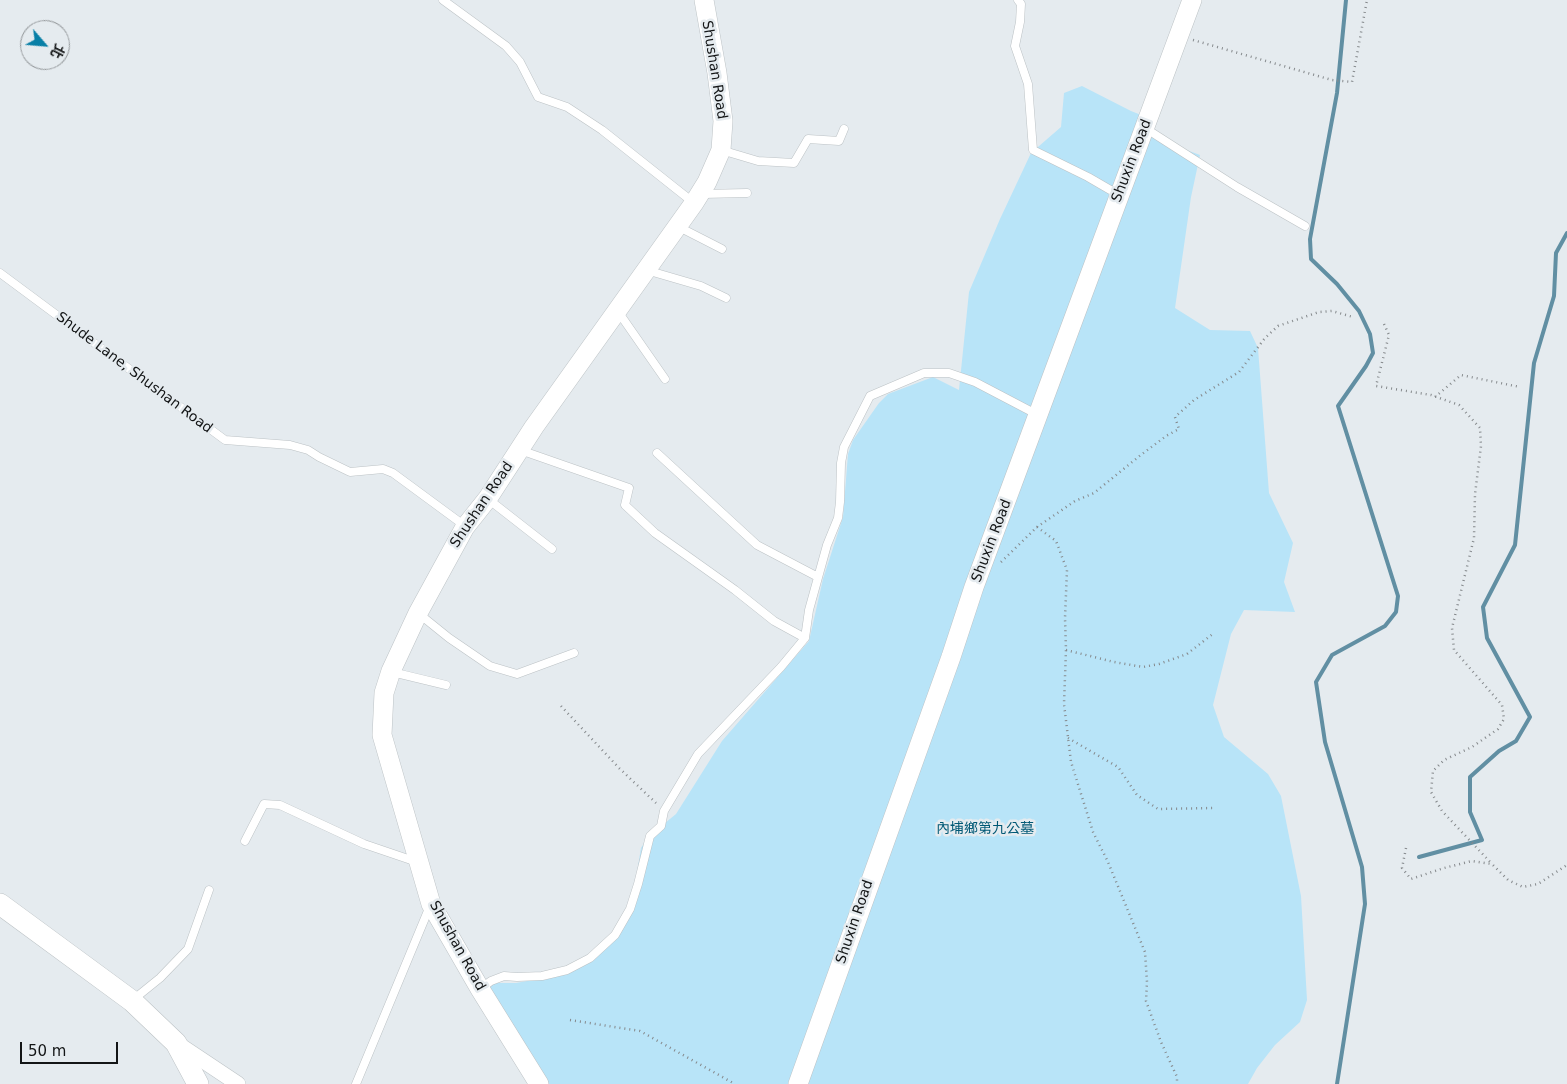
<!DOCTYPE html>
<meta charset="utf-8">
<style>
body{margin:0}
#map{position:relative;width:1567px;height:1084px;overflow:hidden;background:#e5ebef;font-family:"DejaVu Sans","Noto Sans TC",sans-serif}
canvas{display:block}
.north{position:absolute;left:20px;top:20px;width:50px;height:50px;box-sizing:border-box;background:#e5ebef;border:1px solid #919598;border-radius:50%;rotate:117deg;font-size:14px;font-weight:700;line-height:20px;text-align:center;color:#131516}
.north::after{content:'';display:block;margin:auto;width:18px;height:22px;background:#087fa6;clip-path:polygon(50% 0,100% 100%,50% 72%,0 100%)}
.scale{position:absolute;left:20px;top:1042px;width:98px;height:22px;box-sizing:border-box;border:2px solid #131516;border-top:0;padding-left:6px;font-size:15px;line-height:18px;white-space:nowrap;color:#131516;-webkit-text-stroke:4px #e5ebef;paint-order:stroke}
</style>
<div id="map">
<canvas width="1567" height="1084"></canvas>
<div class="north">北</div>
<div class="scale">50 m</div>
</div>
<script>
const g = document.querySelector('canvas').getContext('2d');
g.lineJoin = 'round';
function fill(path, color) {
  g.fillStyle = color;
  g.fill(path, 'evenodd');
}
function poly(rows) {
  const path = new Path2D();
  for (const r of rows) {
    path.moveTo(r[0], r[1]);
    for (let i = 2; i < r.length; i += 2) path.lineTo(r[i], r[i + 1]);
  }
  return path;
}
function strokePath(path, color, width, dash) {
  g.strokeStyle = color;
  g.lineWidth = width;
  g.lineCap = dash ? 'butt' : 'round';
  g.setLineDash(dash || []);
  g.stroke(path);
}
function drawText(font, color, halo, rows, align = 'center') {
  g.font = font + ' "DejaVu Sans","Noto Sans TC",sans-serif';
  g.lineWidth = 5;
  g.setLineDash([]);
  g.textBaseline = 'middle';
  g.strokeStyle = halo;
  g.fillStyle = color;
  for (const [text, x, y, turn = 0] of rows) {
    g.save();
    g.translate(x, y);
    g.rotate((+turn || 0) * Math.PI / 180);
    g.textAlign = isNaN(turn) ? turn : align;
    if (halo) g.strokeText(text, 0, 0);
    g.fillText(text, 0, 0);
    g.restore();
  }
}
fill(poly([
 [1082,86,1131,111,1154,120,1149,136,1200,155,1191,197,1175,308,1210,330,1250,331,1258,348,1269,493,1293,543,1284,582,1295,612,1244,610,1231,634,1213,705,1224,737,1268,774,1281,796,1301,896,1307,1000,1300,1022,1275,1045,1257,1068,1248,1084,540,1084,486,987,493,983,516,983,561,975,592,954,614,932,631,909,641,848,648,837,676,814,722,741,809,641,823,579,843,517,848,454,853,440,879,403,888,394,933,377,959,390,969,292,1000,219,1031,153,1061,127,1064,93]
]), '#b8e4f8');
strokePath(poly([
 [1419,857,1482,840,1470,812,1470,777,1499,751,1516,741,1530,717,1487,638,1483,607,1515,545,1534,363,1554,296,1556,253,1567,233],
 [1337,1084,1365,904,1362,867,1325,742,1316,682,1332,655,1385,626,1396,612,1398,596,1338,406,1366,366,1373,353,1370,334,1359,311,1337,284,1311,259,1310,239,1337,93,1346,0]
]), '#618fa3', 4);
const service = poly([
 [443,0,506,46,520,62,538,97,567,107,602,130,694,203],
 [1018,0,1021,4,1020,22,1015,46,1028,84,1033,150,1088,177,1119,195],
 [1145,128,1237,187,1305,226],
 [721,150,758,161,794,163,808,139,839,141,844,129],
 [702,194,747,193],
 [677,226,722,249],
 [646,270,701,286,726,298],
 [0,273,225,440,290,445,308,450,319,457,350,472,383,469,393,473,465,526],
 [617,310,665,379],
 [520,450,629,488,625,505,655,533,735,590,774,621,805,638],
 [657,453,757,545,818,577],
 [488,499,552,549],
 [418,613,449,638,490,666,517,674,574,653],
 [392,672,446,685],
 [245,841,264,804,280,805,364,844,417,862],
 [480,989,491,981,504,976,517,977,542,976,567,970,590,958,615,935,630,909,638,884,650,836,661,826,664,811,698,754,781,667,805,638,809,610,827,545,838,518,840,502,841,463,844,447,870,396,924,373,949,373,975,382,1038,415],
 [134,999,160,978,188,949,209,890],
 [356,1084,430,906]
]);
const minor = poly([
 [178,1044,238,1084]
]);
const tertiary = poly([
 [539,1084,480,989,431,904,382,735,384,693,391,671,418,613,465,527,488,498,534,427,694,203,707,182,721,150,723,121,717,73,704,0],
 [798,1084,951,657,974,587,1192,0]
]);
const secondary = poly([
 [0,904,132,1001,176,1043,198,1084]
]);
strokePath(service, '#bcc2c5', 9);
strokePath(minor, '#bcc2c5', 16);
strokePath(tertiary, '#bcc2c5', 20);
strokePath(secondary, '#bcc2c5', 22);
strokePath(poly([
 [1193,40,1332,80,1352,82,1367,0],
 [1384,324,1389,335,1376,386,1431,395,1459,405,1480,428,1481,446,1475,494,1474,538,1452,628,1454,650,1502,705,1504,719,1498,729,1472,747,1444,760,1433,771,1431,792,1442,811,1492,864],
 [1435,397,1461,375,1520,387],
 [1037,527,1056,541,1067,570,1065,618,1066,650,1064,704,1071,762,1093,832,1108,862,1145,952,1147,982,1146,1001,1161,1042,1177,1077,1177,1084],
 [1001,562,1037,527,1075,501,1094,493,1142,454,1166,436,1179,429,1175,417,1194,400,1239,372,1265,338,1278,326,1319,312,1332,311,1353,317],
 [1066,650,1114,662,1143,667,1159,664,1187,654,1214,633],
 [561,706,619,768,656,803],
 [1068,738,1118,767,1137,795,1158,809,1214,808],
 [1406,848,1402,868,1411,879,1444,868,1472,861,1492,864,1508,880,1523,887,1538,884,1567,865],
 [570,1020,640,1031,735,1084]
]), '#85898c', 2.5, [1, 4]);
strokePath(service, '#fff', 8);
strokePath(minor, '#fff', 15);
strokePath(tertiary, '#fff', 19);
strokePath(secondary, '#fff', 21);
drawText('14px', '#131516', '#e5ebef', [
 ["Shushan Road",714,70,81],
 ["Shuxin Road",1132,161,-69],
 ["Shude Lane, Shushan Road",134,373,37],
 ["Shushan Road",482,505,-56],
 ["Shuxin Road",992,541,-69],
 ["Shuxin Road",855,922,-71],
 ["Shushan Road",457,946,61]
]);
drawText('14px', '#005875', '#e5ebef', [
 ["內埔鄉第九公墓",985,829]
]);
</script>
